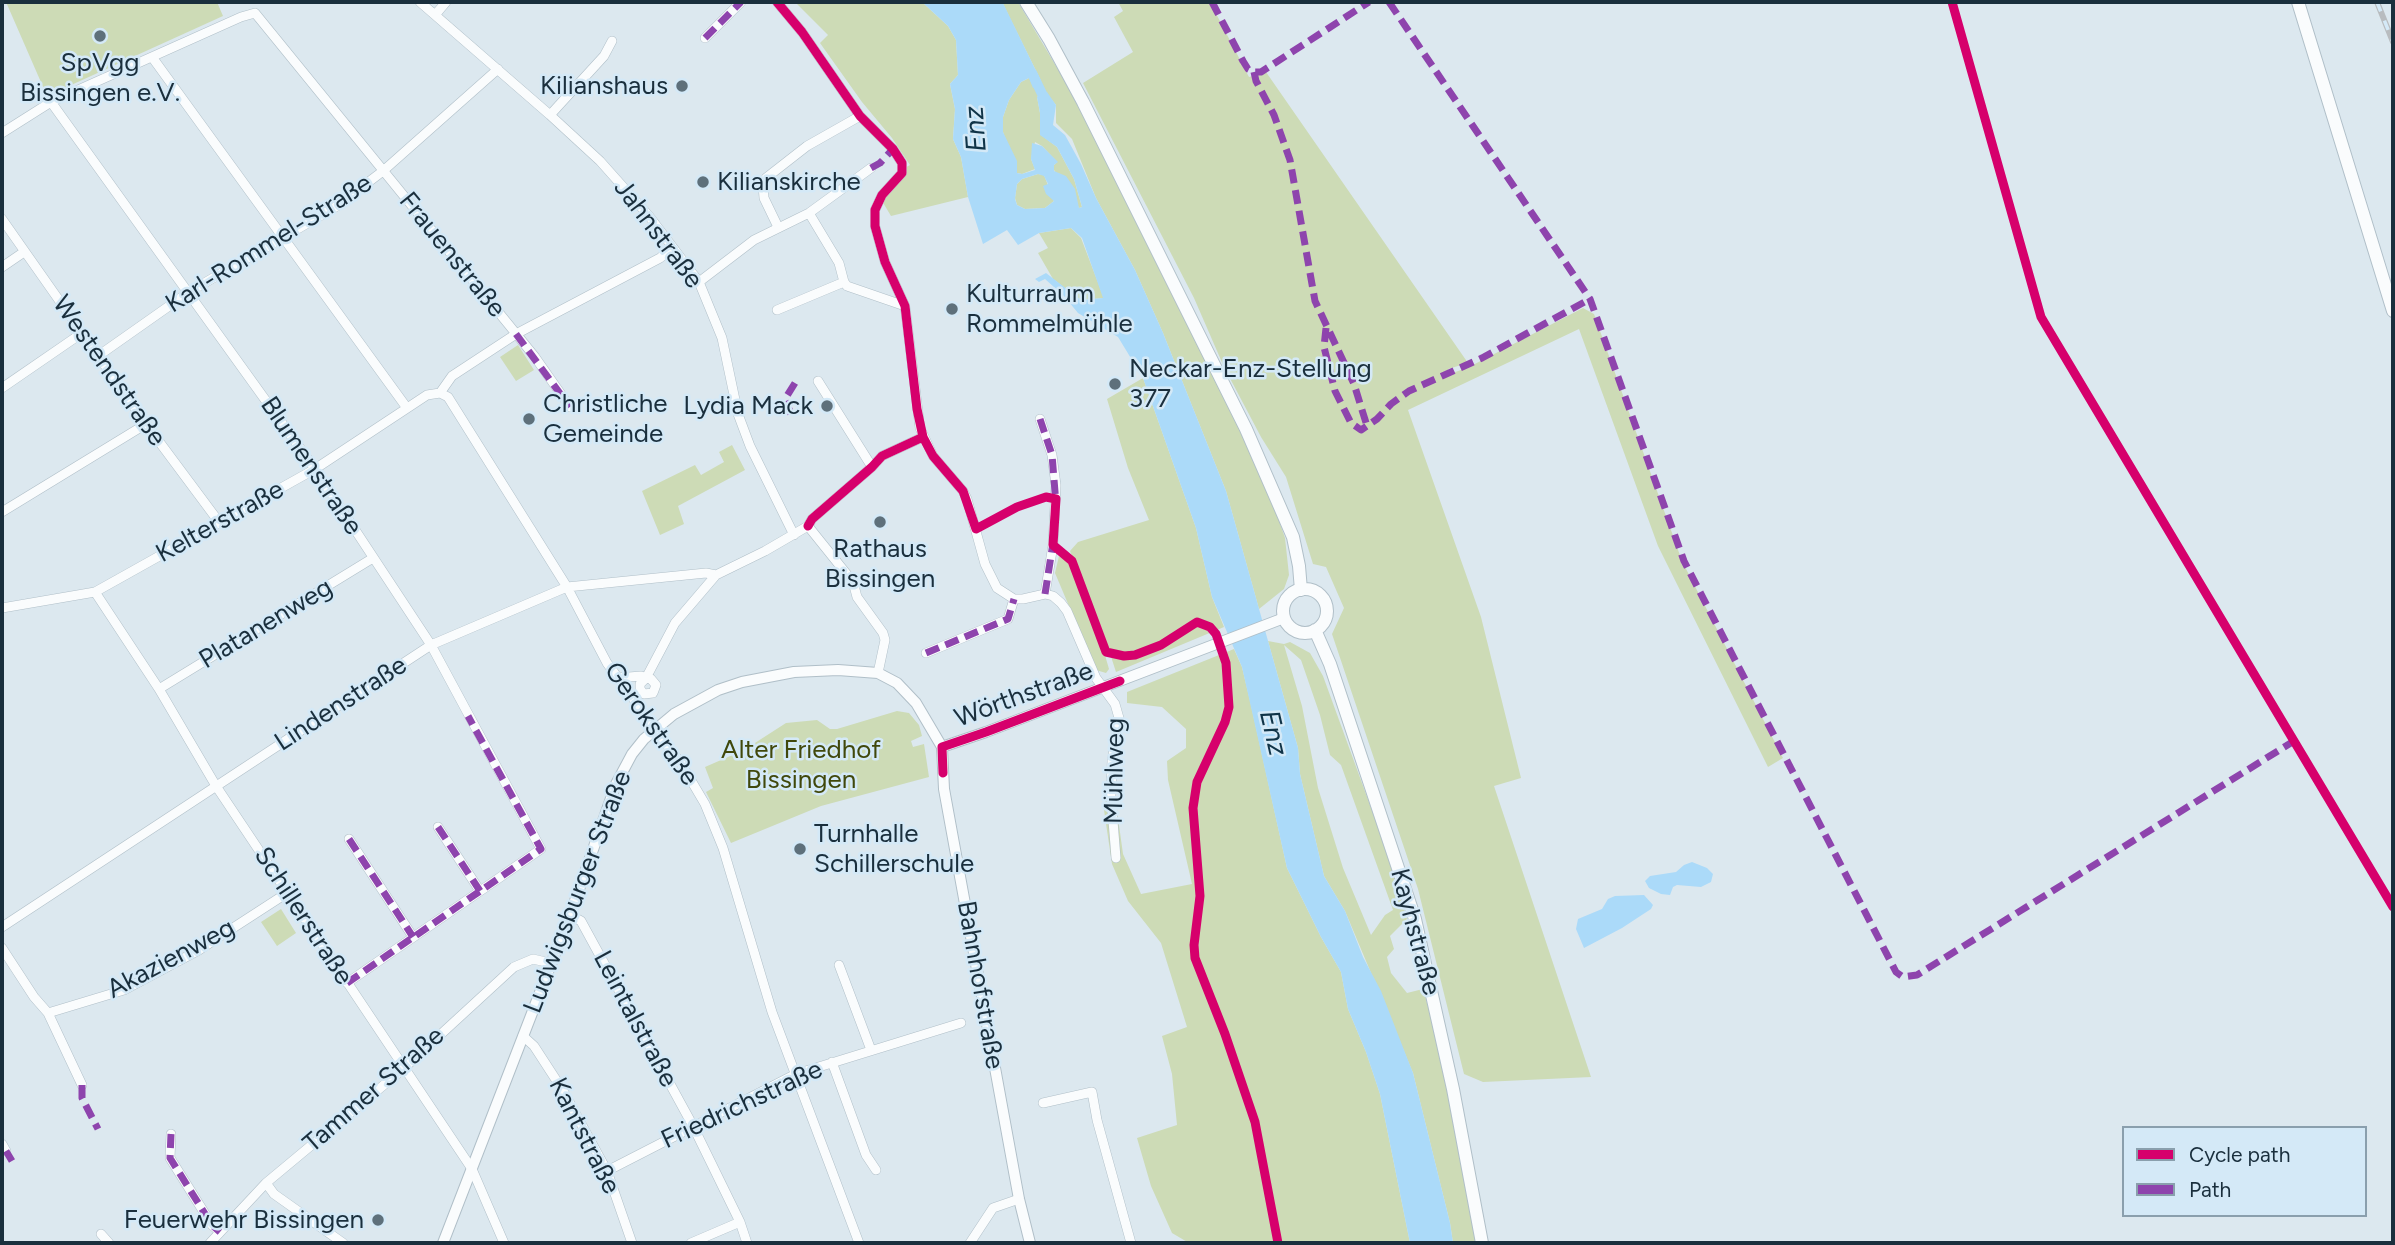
<!DOCTYPE html>
<meta charset="utf-8">
<style>
body{margin:0}
#map{position:relative;width:2395px;height:1245px;overflow:hidden;background:#dce8ef;font-family:Figtree,sans-serif}
canvas{display:block}
.frame{position:absolute;inset:0;border:4px solid #1a2f3d;pointer-events:none}
.legend{position:absolute;left:2122px;top:1126px;width:245px;height:91px;box-sizing:border-box;background:#d4e9f7;border:2px solid #8a9fad;margin:0;padding:9px 12px;list-style:none;font-size:21px;color:#1a2f3d}
.legend li{display:flex;align-items:center;gap:14px;height:35px}
.legend b{width:35px;border:2px solid #8a9fad}
</style>
<div id="map">
<canvas width="2395" height="1245"></canvas>
<div class="frame"></div>
<ul class="legend">
<li><b style="height:9px;background:#d6006c"></b>Cycle path</li>
<li><b style="height:9px;background:#8e44ad"></b>Path</li>
</ul>
</div>
<script>
const g = document.querySelector('canvas').getContext('2d');
g.lineJoin = 'round';
function fill(path, color) {
  g.fillStyle = color;
  g.fill(path, 'evenodd');
}
function poly(rows) {
  const path = new Path2D();
  for (const r of rows) {
    if (r.length === 3) {
      path.moveTo(r[0] + r[2], r[1]);
      path.arc(r[0], r[1], r[2], 0, 2 * Math.PI);
      continue;
    }
    path.moveTo(r[0], r[1]);
    for (let i = 2; i < r.length; i += 2) path.lineTo(r[i], r[i + 1]);
  }
  return path;
}
function strokePath(path, color, width, dash) {
  g.strokeStyle = color;
  g.lineWidth = width;
  g.lineCap = dash ? 'butt' : 'round';
  g.setLineDash(dash || []);
  g.stroke(path);
}
function drawText(font, color, halo, rows, align = 'center') {
  g.font = font + ' Figtree,sans-serif';
  g.lineWidth = 5;
  g.setLineDash([]);
  g.textBaseline = 'middle';
  g.strokeStyle = halo;
  g.fillStyle = color;
  for (const [text, x, y, turn = 0] of rows) {
    g.save();
    g.translate(x, y);
    g.rotate((+turn || 0) * Math.PI / 180);
    g.textAlign = isNaN(turn) ? turn : align;
    if (halo) g.strokeText(text, 0, 0);
    g.fillText(text, 0, 0);
    g.restore();
  }
}
fill(poly([
 [6,2,217,2,223,16,47,96],
 [795,2,922,2,948,26,956,40,958,75,950,84,955,109,953,139,961,157,968,197,891,216,882,201,901,170,910,165,892,138,862,102,820,43,828,35],
 [1002,2,1018,2,1072,93,1219,385,1272,500,1285,538,1289,575,1284,589,1259,609,1226,491,1163,333,1135,270,1096,198,1072,139,1056,123,1056,105,1045,92,1037,97,1040,113,1040,134,1057,147,1074,179,1082,207,1079,208,1054,170,1054,165,1057,162,1042,146,1035,142,1031,159,1035,169,1022,174,1017,173,1003,132,1003,117,1009,100,1021,82,1029,78,1041,81],
 [1118,2,1210,2,1249,77,1266,72,1468,363,1448,369,1450,374,1469,367,1583,308,1594,314,1682,561,1783,758,1768,767,1658,546,1579,329,1408,410,1481,617,1521,778,1494,786,1591,1077,1483,1082,1464,1074,1418,889,1332,634,1344,608,1326,567,1313,564,1286,477,1261,437,1224,367,1194,298,1083,83,1133,52,1114,17,1123,11],
 [1038,174,1044,175,1054,201,1045,208,1025,209,1017,205,1015,198,1017,184,1022,179],
 [1071,228,1081,238,1104,298,1081,300,1053,279,1038,253,1048,248,1039,233],
 [518,345,534,370,516,381,500,357],
 [1143,378,1196,528,1212,597,1224,627,1116,672,1104,635,1070,551,1078,542,1149,520,1128,468,1107,399],
 [732,445,745,470,678,506,684,524,660,535,642,491,695,465,701,475,724,462,719,452],
 [1059,556,1070,560,1100,638,1109,669,1106,673,1096,670,1055,573],
 [1268,641,1284,644,1290,642,1310,653,1323,676,1394,871,1407,919,1390,936,1394,949,1387,957,1391,973,1407,993,1423,989,1436,1035,1477,1243,1453,1243,1450,1223,1413,1073,1345,911,1324,876,1300,774,1298,748],
 [1284,645,1301,660,1320,715,1330,755,1341,765,1393,910,1385,915,1371,935,1343,868,1318,788,1302,706],
 [1234,649,1242,667,1251,705,1287,868,1321,937,1341,972,1348,1009,1366,1052,1380,1094,1410,1243,1189,1243,1172,1233,1151,1186,1137,1138,1177,1125,1172,1074,1162,1036,1187,1027,1161,943,1128,901,1112,864,1104,810,1107,790,1114,789,1123,854,1141,894,1192,884,1168,780,1167,761,1186,748,1186,729,1162,707,1127,703,1127,692],
 [897,711,909,713,919,725,922,736,911,741,913,747,924,744,929,777,821,806,731,843,706,792,713,788,705,767,744,750,786,723,817,720,830,729,837,729],
 [281,909,296,933,277,946,261,922]
]), '#cddbb6');
fill(poly([
 [922,2,1002,2,1004,5,1041,81,1033,88,1029,78,1021,82,1009,100,1003,117,1003,132,1017,161,1017,173,1022,174,1035,170,1031,159,1032,143,1042,146,1058,162,1054,165,1054,171,1066,176,1075,189,1079,208,1082,207,1074,179,1057,147,1040,135,1040,113,1037,97,1047,92,1056,105,1053,125,1065,135,1081,164,1096,198,1135,270,1163,333,1226,491,1298,748,1300,774,1324,876,1345,911,1363,957,1381,991,1413,1073,1450,1223,1453,1243,1410,1243,1380,1094,1366,1052,1348,1009,1341,972,1321,937,1287,868,1242,667,1212,597,1196,528,1143,378,1118,337,1078,313,1064,296,1045,279,1039,282,1035,279,1046,273,1081,300,1103,298,1082,238,1071,228,1039,233,1018,245,1007,230,983,244,968,197,961,157,953,139,955,109,950,84,958,75,956,40,948,26],
 [1038,174,1044,176,1048,184,1043,186,1046,194,1054,201,1045,208,1025,209,1017,205,1015,199,1017,184,1022,179],
 [1692,862,1707,868,1713,874,1711,882,1701,887,1677,885,1673,887,1670,895,1661,894,1649,888,1645,881,1650,876,1676,872,1684,865],
 [1644,895,1653,905,1651,909,1622,928,1584,948,1576,929,1578,919,1602,909,1608,899,1615,896]
]), '#abdaf9');
strokePath(poly([
 [1032,73,1045,100,1045,106]
]), '#abdaf9', 10);
const minor = poly([
 [420,2,550,115,600,161,649,216,699,282,722,338,738,414,750,446,794,535],
 [777,2,802,32,860,116,893,149,902,163,902,173,882,195,875,210,875,226,885,262,905,306,920,428,933,456,963,491,967,499,985,564,997,588,1014,599,1023,599,1045,594,1053,596,1061,603,1067,611,1096,678,1115,704,1119,718,1112,761,1111,796,1116,858],
 [435,15,446,2],
 [705,38,741,2],
 [152,57,407,408],
 [51,102,315,469,431,645,541,849,347,983],
 [550,115,604,56,612,41],
 [2,133,51,102,241,17,255,13,535,357,570,407],
 [809,213,839,263,844,282,847,286,905,306],
 [2,219,146,424,219,522],
 [778,227,764,198,763,185,766,178,807,146,860,116],
 [2,267,24,252],
 [699,282,754,240,809,213,871,168],
 [777,310,844,282],
 [98,356,189,292,337,206,383,171,498,69],
 [818,381,872,467],
 [2,388,82,333],
 [440,393,448,397,567,587,607,663,682,765,705,804,723,848,772,1012,859,1243],
 [440,393,452,376,516,334,660,258,672,248],
 [1040,419,1052,455,1056,485,1053,545,1045,594],
 [2,512,146,424],
 [808,526,853,582,857,597,883,633,885,640,878,673],
 [95,592,159,689,216,786,472,1169,504,1243],
 [2,608,95,592,315,469,427,395,440,393],
 [926,653,1008,619,1014,599],
 [617,678,641,676,646,678,651,679,656,685,653,693,644,694,640,689,640,684,646,678,675,623,716,575,765,551,808,526,812,519,872,467,882,456,923,437],
 [159,689,373,558],
 [438,827,480,891],
 [349,839,413,937],
 [570,915,581,921,693,1126,740,1222,747,1243],
 [2,927,431,645,567,587,706,573,716,575],
 [2,948,34,997,48,1013,82,1085],
 [839,965,871,1050],
 [48,1013,124,990,199,950,287,893],
 [523,1036,534,1046,562,1089,607,1171,632,1243],
 [832,1062,866,1155,876,1170],
 [1043,1103,1092,1092,1097,1120,1131,1243],
 [171,1134,170,1158,212,1225,220,1232],
 [2,1144,6,1151],
 [607,1171,796,1074,961,1023],
 [266,1183,274,1194,343,1243],
 [101,1234,109,1243],
 [210,1243,266,1183,403,1069,514,967,533,959,550,963],
 [691,1243,740,1222],
 [970,1243,993,1208,1019,1199]
]);
const tertiary = poly([
 [942,747,986,732,1284,618],
 [443,1243,570,915,616,784,632,754,644,739,674,714,718,690,742,682,794,672,838,670,878,673,897,683,916,703,942,747,944,789,1019,1199,1030,1243]
]);
const secondary = poly([
 [1026,2,1049,39,1083,102,1246,429,1293,537,1299,566,1301,590],
 [2298,2,2393,311],
 [1305,611,22],
 [1315,630,1330,664,1415,919,1453,1089,1482,1243]
]);
strokePath(minor, '#b0bfc8', 10);
strokePath(tertiary, '#b0bfc8', 12);
strokePath(secondary, '#b0bfc8', 14);
strokePath(minor, '#fafcfd', 9);
strokePath(tertiary, '#fafcfd', 10);
strokePath(secondary, '#fafcfd', 12);
const rail = poly([
 [2377,2,2393,42]
]);
strokePath(rail, '#b8bcbf', 6);
strokePath(rail, '#d4e9f7', 3.5, [10]);
strokePath(poly([
 [1212,2,1243,61,1248,69,1254,72,1261,72,1369,2],
 [1389,2,1590,299,1684,561,1896,972,1903,977,1917,975,2294,741],
 [705,38,741,2],
 [1254,72,1256,81,1274,115,1290,160,1315,301,1354,384,1367,426],
 [871,168,880,163,893,149],
 [1326,328,1324,347,1335,391,1351,423,1361,430,1377,419,1391,404,1409,391,1482,358,1590,299],
 [516,334,570,407],
 [791,414,785,399,795,383],
 [1040,419,1052,455,1056,504],
 [1045,594,1053,543],
 [926,653,1008,619,1014,599],
 [438,827,480,891],
 [349,839,413,937],
 [347,983,541,849,468,716],
 [82,1085,82,1098,98,1129],
 [171,1134,170,1158,212,1225,220,1232],
 [6,1151,12,1161]
]), '#8e44ad', 7, [14, 7]);
strokePath(poly([
 [777,2,802,32,860,116,893,149,902,163,902,173,882,195,875,210,875,226,885,262,905,306,917,409,923,437,933,456,963,491,976,529,1017,507,1046,497,1056,499,1053,545,1072,561,1106,652,1124,656,1135,655,1161,645,1197,622,1210,627,1216,634,1226,663,1229,707,1225,722,1197,782,1193,808,1200,896,1194,945,1195,958,1225,1034,1255,1122,1278,1243],
 [1952,2,2041,317,2393,907],
 [808,526,812,519,872,467,882,456,923,437],
 [943,773,942,747,986,732,1120,681]
]), '#d6006c', 9);
for (const [x, y, r, color] of [
 [100,36,7,"#5e707b"],
 [682,86,7,"#5e707b"],
 [703,182,7,"#5e707b"],
 [952,309,7,"#5e707b"],
 [1115,384,7,"#5e707b"],
 [827,406,7,"#5e707b"],
 [529,419,7,"#5e707b"],
 [880,522,7,"#5e707b"],
 [800,849,7,"#5e707b"],
 [378,1220,7,"#5e707b"]
]) {
  const dot = new Path2D();
  dot.arc(x, y, r, 0, 2 * Math.PI);
  g.fillStyle = color;
  g.fill(dot);
  strokePath(dot, '#d4e9f7', 2.5);
}
drawText('26px', '#1a2f3d', '#d4e9f7', [
 ["SpVgg",100,63,"center"],
 ["Bissingen e.V.",100,93,"center"],
 ["Kilianshaus",668,86,"right"],
 ["Kilianskirche",717,182],
 ["Kulturraum",966,294],
 ["Rommelmühle",966,324],
 ["Neckar-Enz-Stellung",1129,369],
 ["377",1129,399],
 ["Christliche",543,404],
 ["Gemeinde",543,434],
 ["Lydia Mack",813,406,"right"],
 ["Rathaus",880,549,"center"],
 ["Bissingen",880,579,"center"],
 ["Turnhalle",814,834],
 ["Schillerschule",814,864],
 ["Feuerwehr Bissingen",364,1220,"right"]
], 'left');
drawText('26px', '#1a2f3d', '#d4e9f7', [
 ["Jahnstraße",658,234,53],
 ["Karl-Rommel-Straße",269,244,-32],
 ["Frauenstraße",452,255,51],
 ["Westendstraße",109,371,55],
 ["Blumenstraße",311,466,56],
 ["Kelterstraße",220,522,-29],
 ["Platanenweg",266,624,-31],
 ["Wörthstraße",1024,695,-20],
 ["Lindenstraße",341,704,-33],
 ["Gerokstraße",651,724,55],
 ["Mühlweg",1115,771,-89],
 ["Ludwigsburger Straße",578,892,-69],
 ["Schillerstraße",303,916,57],
 ["Kayhstraße",1415,932,75],
 ["Akazienweg",171,959,-28],
 ["Bahnhofstraße",980,985,80],
 ["Leintalstraße",635,1019,62],
 ["Tammer Straße",374,1090,-41],
 ["Friedrichstraße",742,1105,-25],
 ["Kantstraße",584,1136,63]
]);
drawText('26px', '#40480b', '#d4e9f7', [
 ["Alter Friedhof",801,750],
 ["Bissingen",801,780]
]);
drawText('italic 28px', '#103448', '#d4e9f7', [
 ["Enz",976,129,-94],
 ["Enz",1273,733,77]
]);
</script>
